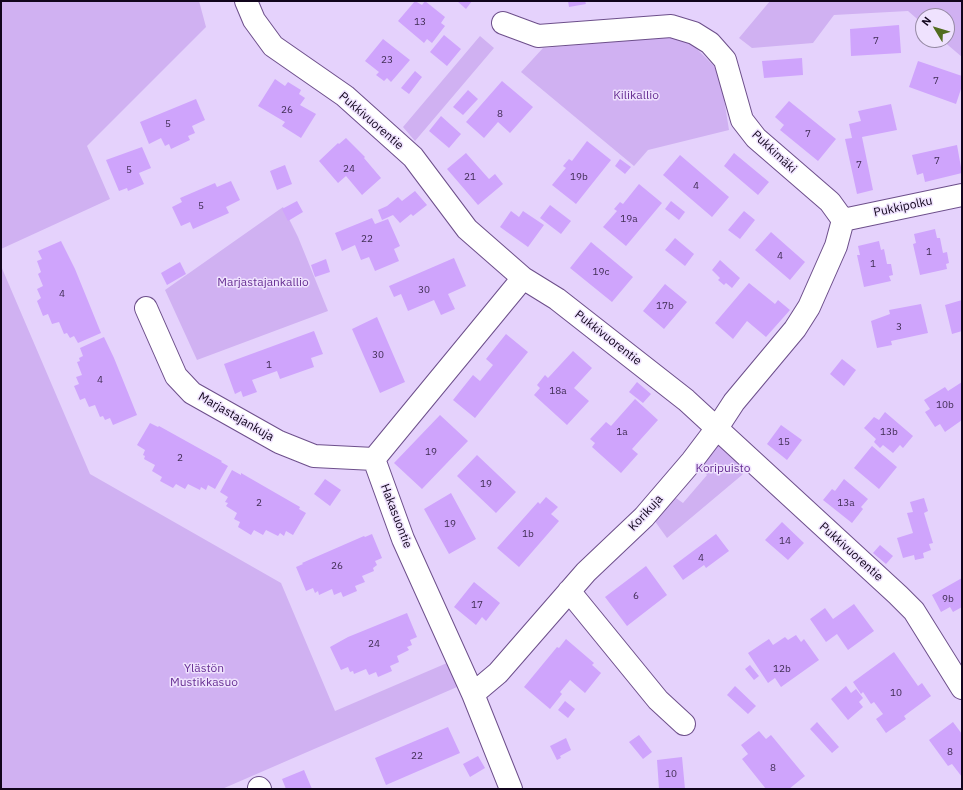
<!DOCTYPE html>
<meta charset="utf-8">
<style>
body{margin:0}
#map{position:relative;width:963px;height:790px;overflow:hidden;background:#e5d2fc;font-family:"IBM Plex Sans",sans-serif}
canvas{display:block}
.frame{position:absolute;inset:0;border:2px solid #11051c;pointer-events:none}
.north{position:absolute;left:915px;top:8px;width:40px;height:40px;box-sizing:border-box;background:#efe2fe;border:1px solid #968aa4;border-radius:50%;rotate:308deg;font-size:11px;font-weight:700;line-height:16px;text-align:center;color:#11051c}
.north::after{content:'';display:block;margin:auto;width:14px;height:18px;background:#526c1f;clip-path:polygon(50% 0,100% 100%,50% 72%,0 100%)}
</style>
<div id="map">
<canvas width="963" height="790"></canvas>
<div class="frame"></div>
<div class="north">N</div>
</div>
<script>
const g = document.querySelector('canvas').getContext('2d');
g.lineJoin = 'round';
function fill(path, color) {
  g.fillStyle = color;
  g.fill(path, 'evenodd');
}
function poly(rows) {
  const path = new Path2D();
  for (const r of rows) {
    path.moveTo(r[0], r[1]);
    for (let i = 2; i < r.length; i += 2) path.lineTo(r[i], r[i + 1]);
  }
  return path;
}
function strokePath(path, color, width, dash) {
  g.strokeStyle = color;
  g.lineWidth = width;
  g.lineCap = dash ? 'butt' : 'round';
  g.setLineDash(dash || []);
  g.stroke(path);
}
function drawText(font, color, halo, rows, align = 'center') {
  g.font = font + ' "IBM Plex Sans",sans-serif';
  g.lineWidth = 3;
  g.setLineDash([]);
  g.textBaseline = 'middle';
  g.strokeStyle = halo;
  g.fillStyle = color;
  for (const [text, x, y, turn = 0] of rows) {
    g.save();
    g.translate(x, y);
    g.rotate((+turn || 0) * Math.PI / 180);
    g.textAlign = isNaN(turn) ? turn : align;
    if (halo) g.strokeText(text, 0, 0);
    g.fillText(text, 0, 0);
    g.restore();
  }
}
fill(poly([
 [1,1,199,1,206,27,87,146,110,199,1,249],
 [770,1,962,1,962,57,942,40,947,40,947,16,923,16,923,24,908,11,834,15,813,43,752,48,739,38],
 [480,36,494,48,415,141,403,127],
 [670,37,692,44,714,66,721,80,729,130,648,150,634,166,521,72,543,48],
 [283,207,298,237,328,311,197,360,165,290],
 [1,266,90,474,281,583,335,711,447,663,457,687,222,789,1,789],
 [719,445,749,467,742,475,667,538,654,520,673,496,683,503,707,475,699,467,709,451]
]), '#d0b1f2');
fill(poly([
 [415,1,422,5,425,1,445,17,441,23,445,26,432,43,427,39,424,43,398,21],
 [457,1,472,1,466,9],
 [568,1,585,1,586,4,569,7],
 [899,25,901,53,851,56,850,29],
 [444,35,461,49,447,66,430,52],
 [383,39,410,60,391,82,387,78,384,81,376,75,379,72,365,61],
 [802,58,803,75,764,78,762,61],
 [918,61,962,76,962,86,956,104,909,87],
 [415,71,422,77,409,94,401,88],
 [275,79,285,86,288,82,301,90,299,94,305,98,300,105,316,114,301,138,282,126,285,122,258,106],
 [502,81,533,107,510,133,498,122,484,138,466,122],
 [468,90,478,99,463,115,453,107],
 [196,99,205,120,192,126,195,133,188,136,190,140,171,149,169,144,165,146,161,138,149,144,140,122],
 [789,101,836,139,818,161,780,130,784,125,775,117],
 [891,104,897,130,862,137,873,190,857,194,845,139,852,138,849,124,861,121,858,111],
 [441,116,461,134,449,148,429,131],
 [346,138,365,157,364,158,381,178,362,195,346,176,338,183,319,161,338,143,339,144],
 [587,141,611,160,576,204,552,185,566,168,563,166,569,159,572,161],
 [957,145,962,173,925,182,923,173,917,175,912,155],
 [142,147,151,168,139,173,144,184,128,191,127,188,119,191,106,160],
 [466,153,489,179,495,174,503,184,478,205,447,169],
 [734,153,769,182,758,195,724,166],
 [680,155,729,197,712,217,663,175],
 [620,159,631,167,625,174,615,166],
 [285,165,292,184,277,190,270,171],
 [231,181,240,200,226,207,229,213,193,229,190,222,181,226,172,207,182,202,180,198,215,183,217,187],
 [639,184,662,203,626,246,603,227,617,211,614,209,620,202,623,204],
 [415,191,427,205,413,216,411,214,400,223,393,215,382,220,378,210,387,206,398,197,402,201],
 [297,201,303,212,288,221,282,209],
 [671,201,685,212,679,220,665,209],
 [550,205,571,221,561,234,540,218],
 [511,211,519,217,523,211,544,225,528,247,500,227],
 [744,211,755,220,740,239,728,230],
 [372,218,375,224,388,219,400,246,394,249,399,261,375,271,369,257,361,260,355,245,342,251,335,233],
 [935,229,937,238,940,238,943,253,947,252,949,263,946,264,947,269,920,275,913,244,916,243,914,234],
 [771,232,805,262,790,280,755,250],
 [675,238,694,254,685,266,665,250],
 [61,241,75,269,101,333,78,343,74,336,70,338,67,333,64,334,59,322,52,324,48,314,43,316,37,301,41,298,37,289,43,286,38,274,41,272,37,261,42,259,38,251],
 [879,241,881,250,884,249,887,264,891,264,893,275,889,276,891,281,864,287,857,255,860,255,858,246],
 [591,242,633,277,612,302,570,268],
 [454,258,466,286,448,294,455,309,441,315,434,300,408,311,401,294,394,297,389,286],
 [326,259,330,272,315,277,311,265],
 [720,260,740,278,732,288,726,283,724,285,718,280,720,278,712,270],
 [180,262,186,274,167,285,161,273],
 [749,283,775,304,778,300,790,310,766,337,747,321,733,339,715,323],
 [665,284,687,302,664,329,643,311],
 [962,300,962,331,952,334,945,305],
 [921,304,928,333,891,341,892,345,877,348,871,321,890,314,889,310],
 [377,317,405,382,380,393,352,329],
 [314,331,323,354,311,358,314,367,280,379,277,371,252,380,257,392,243,397,241,391,235,394,224,364],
 [506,334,528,352,475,418,453,400,473,375,480,381,493,365,486,359],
 [104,337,114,358,137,415,113,425,110,418,105,420,103,416,100,417,95,405,89,407,85,398,80,400,74,386,79,384,76,377,82,375,77,362,80,361,79,358,83,356,80,348],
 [573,351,592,368,574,388,589,401,567,425,534,395,540,388,537,385,545,375,548,378],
 [842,359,856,370,844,386,830,374],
 [637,382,651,394,643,403,629,392],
 [962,382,962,420,945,432,940,424,935,427,925,412,930,409,924,400,945,387,948,391],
 [635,399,658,420,632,449,638,454,621,473,592,447,595,443,590,439,606,422,611,426],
 [885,412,913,436,903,448,900,445,893,453,883,445,880,448,874,442,876,439,864,428,874,417,879,420],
 [440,415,468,441,422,489,394,463],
 [150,423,158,427,159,426,222,461,221,462,228,466,215,489,208,485,206,490,201,487,200,490,188,484,185,489,176,484,173,488,160,481,162,477,152,471,155,465,144,459,145,456,143,455,145,450,137,445],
 [781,425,802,440,787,460,767,444],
 [872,446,897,467,879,489,854,468],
 [477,455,516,492,496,513,457,476],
 [232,470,241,475,241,473,300,507,299,509,306,513,293,535,286,531,284,536,280,533,278,536,266,530,263,535,254,530,251,535,238,527,240,522,234,519,237,513,226,506,228,503,225,502,228,497,220,492],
 [325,479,341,490,330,506,314,494],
 [844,479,868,499,861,507,863,509,852,523,823,500,832,489,835,491],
 [451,493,476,539,449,554,424,509],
 [546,497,558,507,551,514,559,521,519,567,497,548,538,502,540,504],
 [924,498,928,511,924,513,933,543,929,544,931,550,923,553,924,558,915,560,914,555,903,558,897,538,913,533,907,513,913,512,910,502],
 [782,522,804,543,788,560,765,540],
 [372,534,382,558,375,561,377,565,373,568,374,571,362,576,365,582,355,586,357,591,343,597,341,592,334,595,332,589,319,595,318,591,315,593,313,588,306,591,296,567,303,564,302,563,364,536,365,537],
 [716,534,729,551,706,568,704,565,683,580,673,566],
 [880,545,893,556,886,564,873,553],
 [646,566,667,595,627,626,605,597],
 [962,578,962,607,953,612,950,607,941,612,932,595],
 [474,582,500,603,486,621,482,617,476,625,454,607],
 [854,604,874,631,848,650,837,634,826,642,810,619,825,608,833,619],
 [407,613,417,637,410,640,412,645,407,647,409,650,397,656,399,662,390,666,392,671,378,677,376,672,369,675,366,669,354,674,353,671,350,672,348,667,341,670,330,647,348,637],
 [796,635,801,642,804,639,819,660,781,687,775,678,768,683,748,653,769,639,773,645,785,637,788,640],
 [566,639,594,663,592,665,601,673,585,693,570,680,560,692,562,694,550,709,524,687,557,647,559,648],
 [894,652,918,686,922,683,931,696,904,716,906,719,886,733,876,719,883,714,874,702,871,704,863,692,861,694,853,682],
 [750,665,759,676,754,680,745,669],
 [735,686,756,706,748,714,727,695],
 [846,686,851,693,856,689,863,698,859,702,863,707,848,720,831,699],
 [565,701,575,709,568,718,558,710],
 [817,722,839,747,832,753,810,729],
 [953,722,962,734,962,777,952,764,948,766,929,740],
 [448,727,460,753,386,785,375,758],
 [759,731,766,739,771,735,805,776,789,789,766,789,742,759,748,754,741,745],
 [639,735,652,752,643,759,629,742],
 [566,738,571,750,560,756,561,758,557,760,550,746],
 [478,756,485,768,470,777,463,764],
 [682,757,685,789,659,789,657,760],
 [304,770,312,789,286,789,282,779]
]), '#cfa4fc');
const street = poly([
 [246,1,254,20,273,46,345,96,413,157,467,229,523,278,557,299,686,400,898,595,914,611,962,688],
 [843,220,962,195],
 [146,308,176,376,192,393,279,442,314,456,374,459],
 [569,591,658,700,684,724],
 [473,694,498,673,586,572,644,517,692,461,717,428,734,402,795,329,809,307,836,246,843,220,830,202,756,138,742,120,725,60,710,43,694,33,671,26,538,36,503,23],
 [259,788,260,789],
 [511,789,473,694,403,539,374,459,523,278]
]);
strokePath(street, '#6d4f8b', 24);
strokePath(street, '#fff', 22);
drawText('10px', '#402d54', null, [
 ["13",420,22],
 ["7",876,41],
 ["23",387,60],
 ["7",936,81],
 ["26",287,110],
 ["8",500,114],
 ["5",168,124],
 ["7",808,134],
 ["7",937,161],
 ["7",859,165],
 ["24",349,169],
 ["5",129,170],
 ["21",470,177],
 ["19b",579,177],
 ["4",696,186],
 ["5",201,206],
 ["19a",629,219],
 ["22",367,239],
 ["1",929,252],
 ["4",780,256],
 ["1",873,264],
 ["19c",601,272],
 ["30",424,290],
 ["4",62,294],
 ["17b",665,306],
 ["3",899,327],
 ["30",378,355],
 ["1",269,365],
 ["4",100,380],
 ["18a",558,391],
 ["10b",945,405],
 ["1a",622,432],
 ["13b",889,432],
 ["15",784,442],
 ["19",431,452],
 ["2",180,458],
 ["19",486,484],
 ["2",259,503],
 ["13a",846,503],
 ["19",450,524],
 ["1b",528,534],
 ["14",785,541],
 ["4",701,558],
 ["26",337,566],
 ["6",636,596],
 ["9b",948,599],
 ["17",477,605],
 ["24",374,644],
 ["12b",782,669],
 ["10",896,693],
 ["8",950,752],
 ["22",417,756],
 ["8",773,768],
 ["10",671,774]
]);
drawText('12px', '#683094', '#efe2fe', [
 ["Kilikallio",636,96],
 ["Marjastajankallio",263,283],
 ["Koripuisto",723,469],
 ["Ylästön",204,669],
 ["Mustikkasuo",204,683]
]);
drawText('12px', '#11051c', '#efe2fe', [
 ["Pukkivuorentie",371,121,41],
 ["Pukkimäki",774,152,43],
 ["Pukkipolku",903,207,-12],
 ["Pukkivuorentie",608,338,38],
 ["Marjastajankuja",236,417,30],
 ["Korikuja",646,513,-47],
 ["Hakasuontie",396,516,69],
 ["Pukkivuorentie",851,552,42]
]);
</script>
